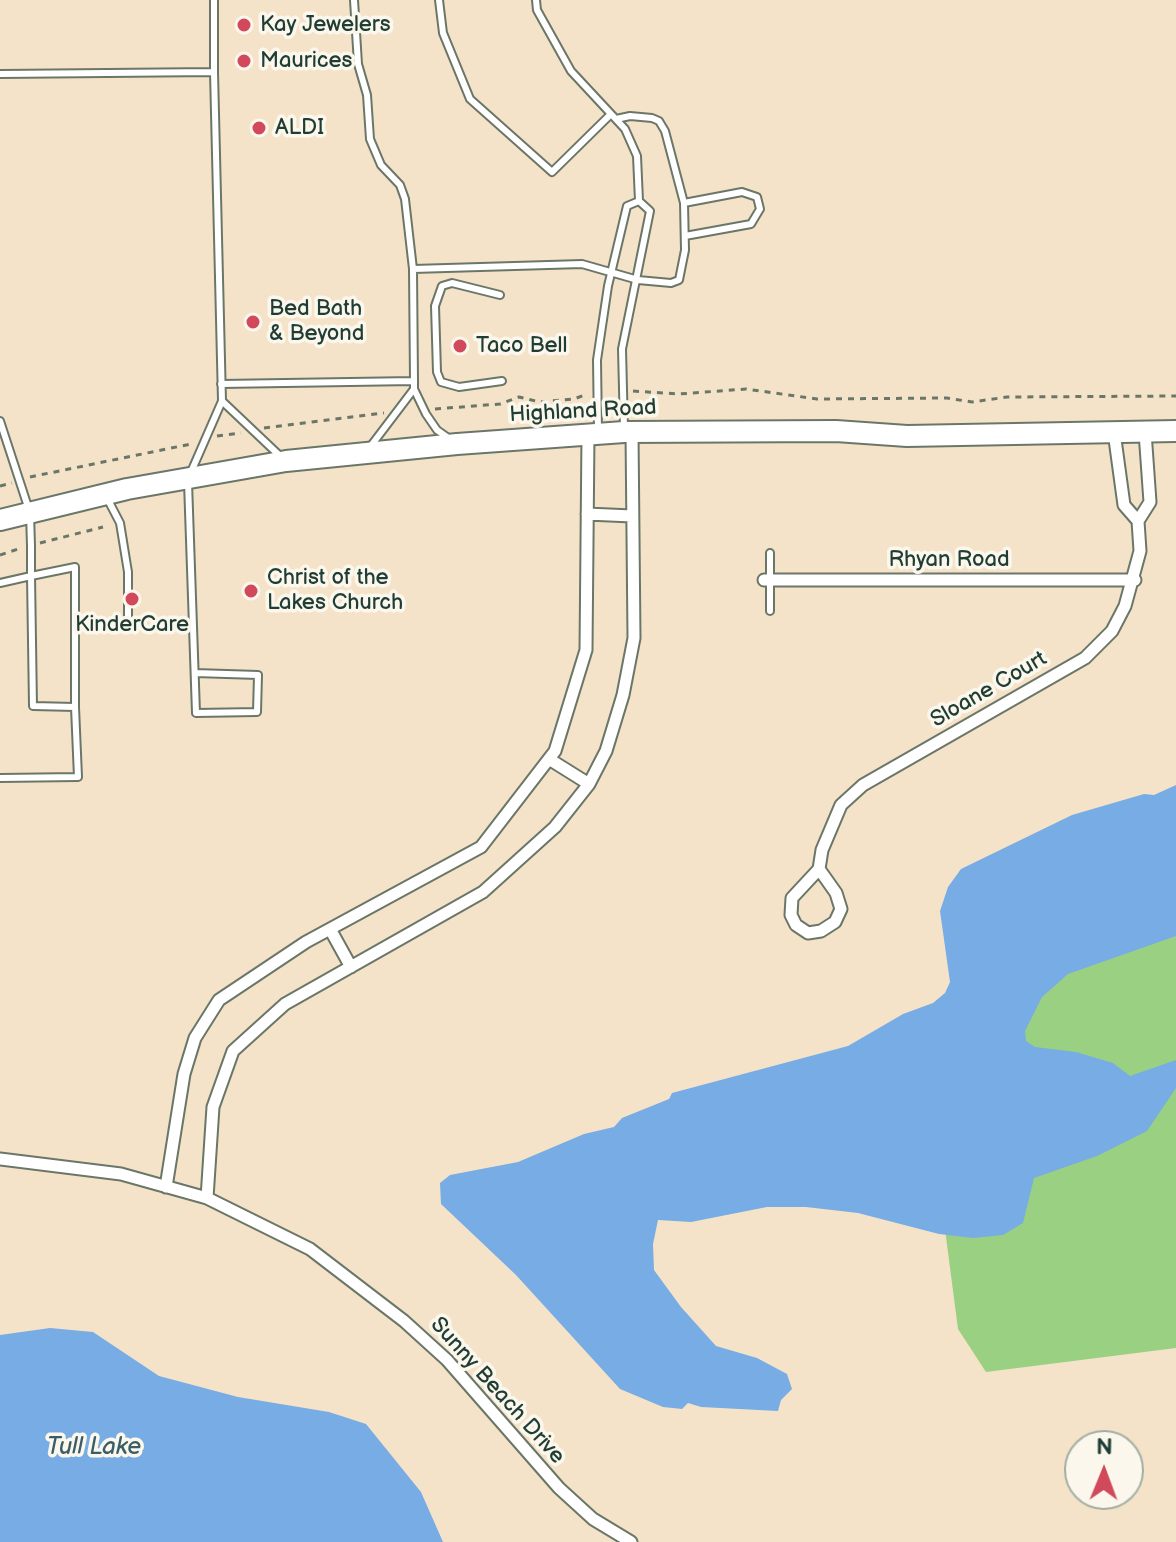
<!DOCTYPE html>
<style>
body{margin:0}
#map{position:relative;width:1176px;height:1542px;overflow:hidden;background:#f5e3c9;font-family:"Balsamiq Sans",sans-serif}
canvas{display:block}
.north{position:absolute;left:1064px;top:1430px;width:80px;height:80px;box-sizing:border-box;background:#fbf7ec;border:2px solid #a3ada2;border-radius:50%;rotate:1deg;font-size:22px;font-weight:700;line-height:32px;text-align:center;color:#1f3d34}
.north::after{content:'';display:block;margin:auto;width:28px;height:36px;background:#d1495b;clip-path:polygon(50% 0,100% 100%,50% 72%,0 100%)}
</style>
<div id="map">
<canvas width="1176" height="1542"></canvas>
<div class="north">N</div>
</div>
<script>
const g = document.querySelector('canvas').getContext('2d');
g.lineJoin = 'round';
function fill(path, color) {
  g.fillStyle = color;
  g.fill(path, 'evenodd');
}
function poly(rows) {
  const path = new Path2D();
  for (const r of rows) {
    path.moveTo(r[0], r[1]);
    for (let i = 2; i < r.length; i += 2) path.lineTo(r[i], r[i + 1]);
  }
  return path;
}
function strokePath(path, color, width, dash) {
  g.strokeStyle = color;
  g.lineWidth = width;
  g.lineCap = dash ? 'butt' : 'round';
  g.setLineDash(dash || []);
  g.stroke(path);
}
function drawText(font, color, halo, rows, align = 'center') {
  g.font = font + ' "Balsamiq Sans",sans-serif';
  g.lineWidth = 7;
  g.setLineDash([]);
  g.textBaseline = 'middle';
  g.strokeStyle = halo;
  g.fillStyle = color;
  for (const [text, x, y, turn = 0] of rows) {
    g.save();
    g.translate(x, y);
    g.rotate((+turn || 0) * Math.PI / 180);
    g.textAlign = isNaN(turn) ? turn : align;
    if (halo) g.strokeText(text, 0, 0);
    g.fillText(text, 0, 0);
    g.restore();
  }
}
fill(poly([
 [1176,900,1176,1348,986,1372,958,1329,943,1214,1031,965]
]), '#9ad082');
fill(poly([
 [1176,785,1176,936,1068,974,1042,997,1025,1031,1026,1041,1035,1047,1076,1052,1113,1063,1130,1076,1176,1060,1176,1088,1147,1131,1097,1156,1034,1178,1023,1223,1003,1235,973,1238,939,1234,858,1213,806,1207,767,1207,691,1222,658,1220,653,1244,654,1270,681,1307,716,1346,757,1358,787,1374,792,1389,781,1400,778,1411,701,1407,688,1403,682,1409,663,1407,620,1389,516,1275,441,1204,440,1183,450,1175,518,1162,584,1134,614,1127,622,1118,669,1099,672,1093,848,1046,903,1014,933,1003,945,993,950,982,940,911,948,887,961,869,1072,815,1144,794,1154,795],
 [50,1328,93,1332,159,1376,238,1397,329,1412,366,1424,421,1492,443,1542,0,1542,0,1335]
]), '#77ace5');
const lane = poly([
 [354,0,358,64,367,95,370,139,381,165,400,185,405,199,413,269],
 [439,0,443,33,470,99,552,172,611,114],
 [536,0,537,10,571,71,625,129,637,156,639,201],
 [214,72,214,0],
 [0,74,214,72,222,401,191,472],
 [684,203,742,192,757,197,760,209,751,224,685,236],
 [500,295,452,283,442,286,435,306,437,372,441,382,459,387,502,381],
 [414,381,414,389,426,414,437,430,451,440],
 [221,384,414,381,413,269,582,264,638,280,671,283,679,280,685,250,684,203,665,131,659,121,652,118,630,116,616,119],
 [222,401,280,456],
 [0,421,30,513,31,546,31,576,33,706,75,707,75,567,31,576,0,583],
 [598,431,597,360,608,286,627,206,639,201,650,211,622,349,624,429],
 [370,447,414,389],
 [188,482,196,713,257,712,258,675,195,673],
 [107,498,120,523,128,572,128,628],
 [770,553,770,611],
 [0,778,78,777,75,707]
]);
const street = poly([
 [1114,432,1124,505,1138,521,1150,502,1145,432],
 [587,514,632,516],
 [764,580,1135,580],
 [549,759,589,784],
 [819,869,836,893,841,909,835,922,821,931,808,933,796,925,791,915,792,898,819,869,822,850,841,805,863,785,1085,658,1112,631,1125,606,1140,551,1138,521],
 [330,929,351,967],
 [0,1159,121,1174,207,1198,310,1249,404,1321,447,1360,559,1488,593,1519,631,1542],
 [166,1187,184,1074,195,1038,219,1000,306,942,481,847,555,751,586,650,588,434],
 [207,1198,213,1107,233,1051,285,1004,483,892,555,827,589,784,606,751,623,695,634,638,632,432]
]);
const highway = poly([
 [0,520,127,489,286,461,457,444,624,432,836,431,907,436,1176,431]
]);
strokePath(lane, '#6a7768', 10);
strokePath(street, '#6a7768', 15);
strokePath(highway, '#6a7768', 24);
strokePath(poly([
 [633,391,679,394,746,389,817,399,947,398,972,402,1007,397,1176,396],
 [435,409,500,404,519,397,540,402,574,399,587,394],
 [264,428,384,413],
 [217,436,241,433],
 [30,477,191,444],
 [0,486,12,483],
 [40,543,103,527],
 [0,555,21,548]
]), '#6a7768', 3, [6, 6]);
strokePath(lane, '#fff', 6);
strokePath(street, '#fff', 11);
strokePath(highway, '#fff', 20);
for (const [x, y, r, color] of [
 [244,25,8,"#d1495b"],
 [244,61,8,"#d1495b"],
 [259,128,8,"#d1495b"],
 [253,322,8,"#d1495b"],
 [460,346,8,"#d1495b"],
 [251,591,8,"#d1495b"],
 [132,599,8,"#d1495b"]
]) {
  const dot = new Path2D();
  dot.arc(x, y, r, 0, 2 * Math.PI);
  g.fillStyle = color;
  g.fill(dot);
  strokePath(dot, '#fbf7ec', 3);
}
drawText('22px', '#1f3d34', '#fbf7ec', [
 ["Kay Jewelers",260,25],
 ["Maurices",260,61],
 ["ALDI",275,128],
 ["Bed Bath",269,309],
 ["& Beyond",269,334],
 ["Taco Bell",476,346],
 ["Christ of the",267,578],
 ["Lakes Church",267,603],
 ["KinderCare",132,625,"center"]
], 'left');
drawText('22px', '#1f3d34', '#fbf7ec', [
 ["Highland Road",583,412,-3],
 ["Rhyan Road",949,560],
 ["Sloane Court",989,690,-30],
 ["Sunny Beach Drive",497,1391,48]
]);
drawText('italic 24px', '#395e69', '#fbf7ec', [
 ["Tull Lake",94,1448]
]);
</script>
